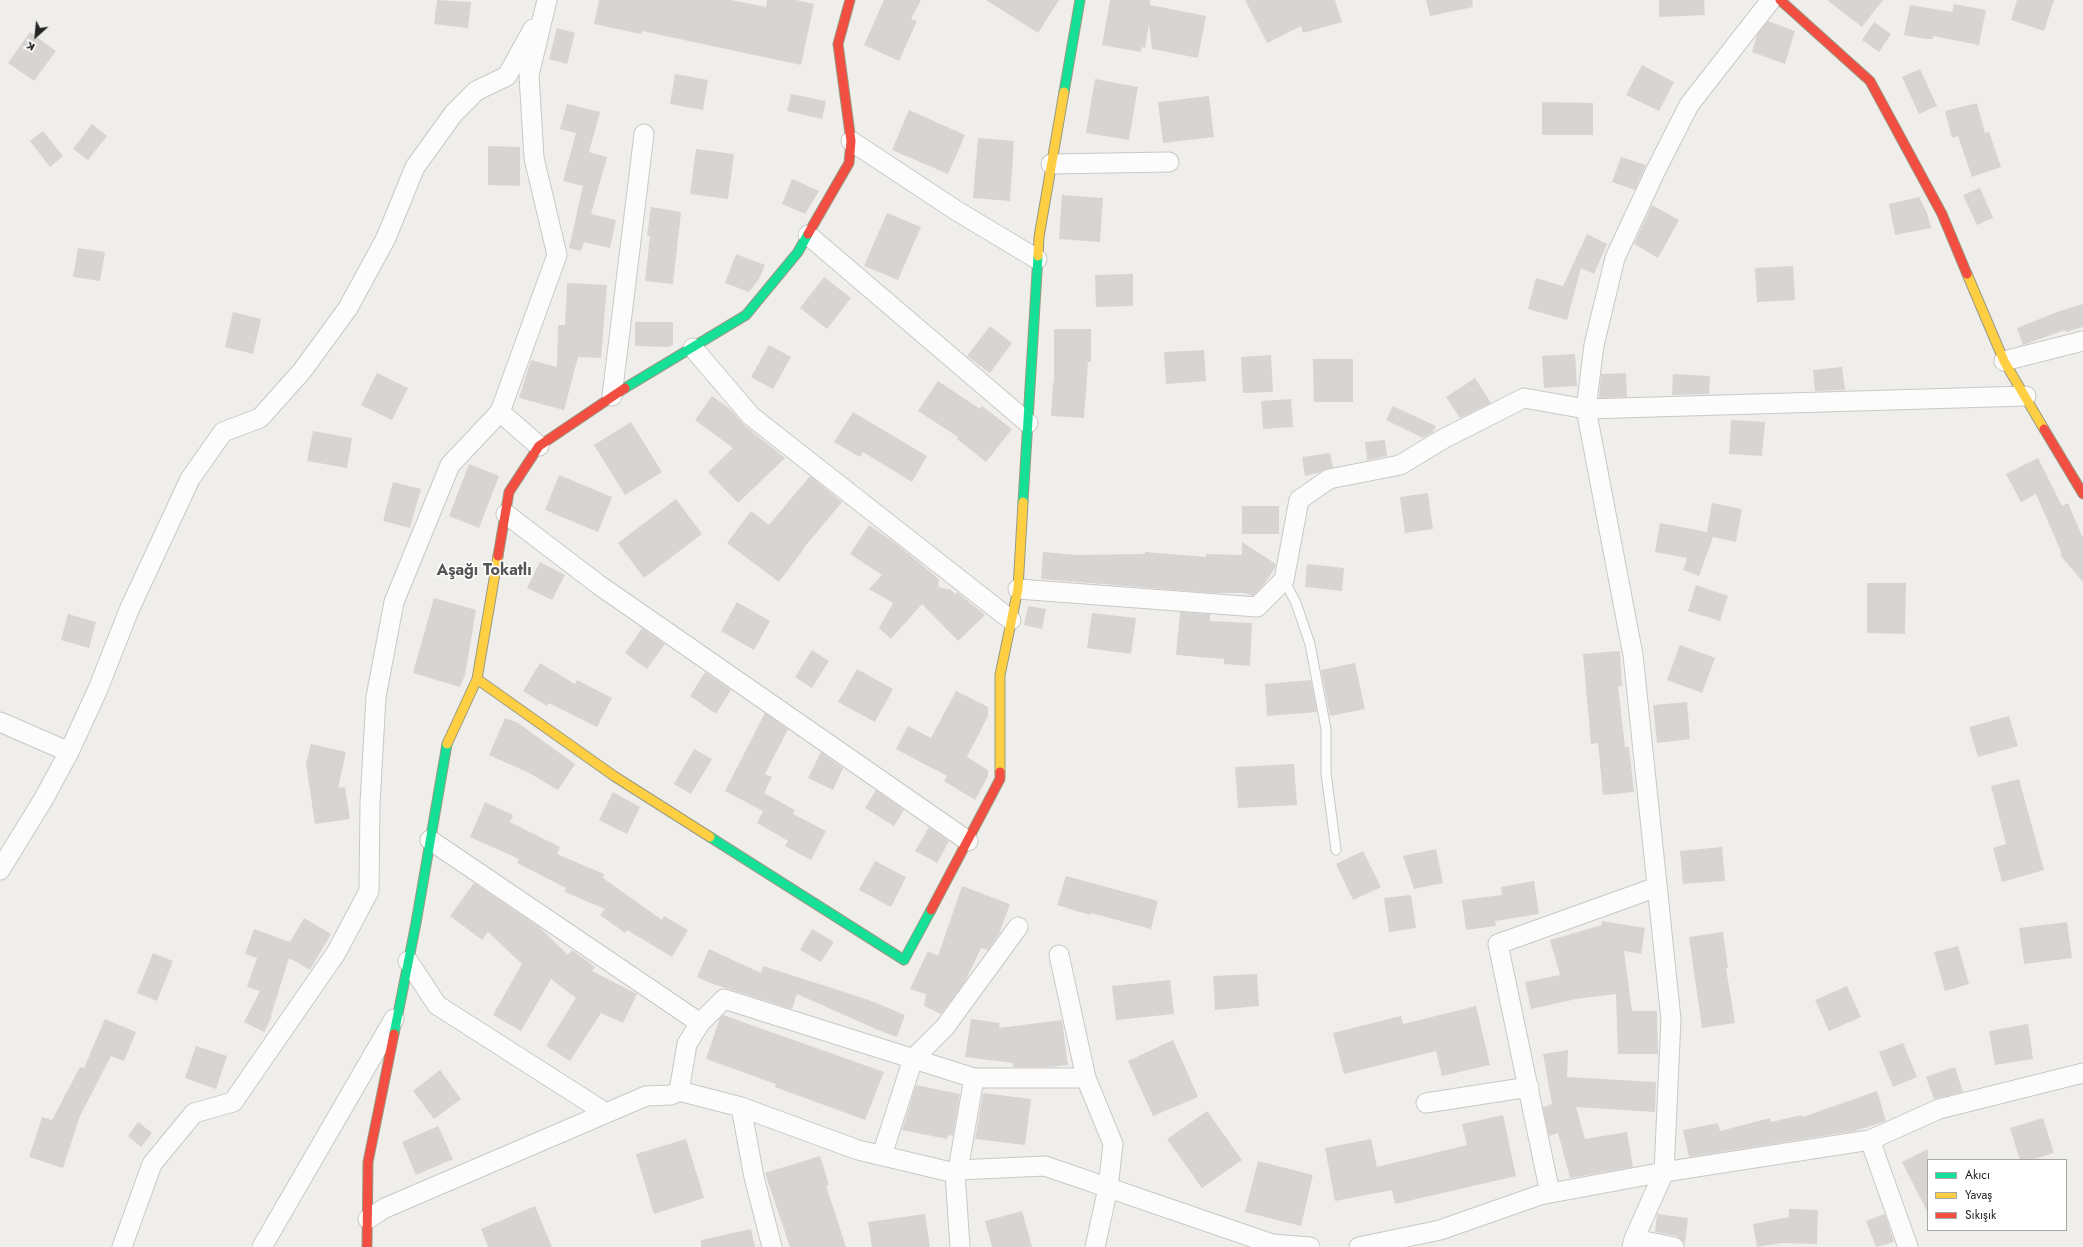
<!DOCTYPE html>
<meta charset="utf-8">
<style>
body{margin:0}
#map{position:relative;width:2083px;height:1247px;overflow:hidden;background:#f0eeeb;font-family:Jost,sans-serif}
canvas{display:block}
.legend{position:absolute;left:1927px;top:1159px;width:140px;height:72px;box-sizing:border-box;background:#fff;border:1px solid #a7a7a7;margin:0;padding:5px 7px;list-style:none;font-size:12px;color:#222}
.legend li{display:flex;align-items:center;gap:8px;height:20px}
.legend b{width:20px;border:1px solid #a7a7a7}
.north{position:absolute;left:16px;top:16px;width:40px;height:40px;-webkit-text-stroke:3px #fff;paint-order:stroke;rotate:207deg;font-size:11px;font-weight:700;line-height:16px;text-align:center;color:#222}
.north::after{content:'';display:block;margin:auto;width:14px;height:18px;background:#222;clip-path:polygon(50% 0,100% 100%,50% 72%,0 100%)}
</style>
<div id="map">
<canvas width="2083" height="1247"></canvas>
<ul class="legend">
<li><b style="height:5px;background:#16e098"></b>Akıcı</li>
<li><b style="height:5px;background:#ffcf43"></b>Yavaş</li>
<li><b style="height:5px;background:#f24e42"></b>Sıkışık</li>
</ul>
<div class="north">K</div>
</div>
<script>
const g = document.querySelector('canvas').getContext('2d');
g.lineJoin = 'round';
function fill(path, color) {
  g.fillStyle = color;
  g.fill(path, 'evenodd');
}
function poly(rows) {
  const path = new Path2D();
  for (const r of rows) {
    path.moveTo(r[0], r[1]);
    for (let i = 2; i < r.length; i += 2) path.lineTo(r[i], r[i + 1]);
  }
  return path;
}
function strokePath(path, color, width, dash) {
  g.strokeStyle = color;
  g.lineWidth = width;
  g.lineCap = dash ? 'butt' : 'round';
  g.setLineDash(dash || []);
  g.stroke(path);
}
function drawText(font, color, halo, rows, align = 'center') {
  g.font = font + ' Jost,sans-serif';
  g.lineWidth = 3;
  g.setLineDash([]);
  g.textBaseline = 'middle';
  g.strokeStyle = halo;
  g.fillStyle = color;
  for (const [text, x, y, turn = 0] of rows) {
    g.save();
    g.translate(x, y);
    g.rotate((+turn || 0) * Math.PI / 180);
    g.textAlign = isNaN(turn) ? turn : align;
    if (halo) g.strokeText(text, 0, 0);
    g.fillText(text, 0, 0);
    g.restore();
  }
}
fill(poly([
 [437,0,471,2,468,28,434,24],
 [599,0,731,0,766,7,767,0,796,0,814,4,801,65,642,31,641,34,594,24],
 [884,0,921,0,911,19,917,21,899,61,864,45],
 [986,0,1059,0,1038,33],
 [1110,0,1150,0,1150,5,1206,16,1198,58,1152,49,1149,24,1145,48,1142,47,1141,52,1102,45],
 [1245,0,1335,0,1342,22,1303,33,1301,26,1267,43],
 [1426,0,1472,0,1473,7,1430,16],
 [1659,0,1704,0,1705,15,1659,17],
 [1827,0,1883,0,1862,27],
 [2017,0,2054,0,2044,31,2011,20],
 [1954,4,1986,10,1979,45,1933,36,1933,39,1926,39,1904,35,1910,5,1952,12],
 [1768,21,1795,31,1785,64,1752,52,1757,35],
 [1874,22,1891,34,1879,52,1862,40],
 [557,28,575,33,567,64,549,59],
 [30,32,56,51,34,81,8,63],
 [1642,65,1674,82,1659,111,1626,95],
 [1920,69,1937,106,1919,114,1902,77],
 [675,74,708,80,703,110,670,104],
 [1095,79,1138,87,1129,140,1086,133],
 [791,94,826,101,822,119,787,111],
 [1209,96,1214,137,1163,143,1158,102],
 [1542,102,1593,103,1593,135,1542,135],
 [1977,103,1985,133,1989,132,2001,167,1972,177,1958,136,1952,138,1945,111],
 [567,104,600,112,589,152,607,157,591,214,616,220,610,248,584,242,581,251,569,248,583,186,563,181,576,133,560,129],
 [909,110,965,135,948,174,892,150],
 [92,124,107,136,88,160,73,149],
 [43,131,63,156,50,167,30,141],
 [978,138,1014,141,1010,201,973,198],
 [488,146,520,147,520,186,488,185],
 [696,149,734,154,728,199,690,194],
 [1621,157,1646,165,1635,190,1612,182],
 [792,179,819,191,805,214,782,204],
 [1980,188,1993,218,1977,225,1963,195],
 [1062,195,1103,198,1100,242,1059,239],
 [1919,197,1927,213,1931,228,1895,235,1889,204],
 [1652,205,1679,220,1658,258,1634,244],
 [651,207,681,212,673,284,645,281,650,236,647,236],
 [887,213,921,227,898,280,864,266],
 [1587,234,1607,244,1594,274,1581,268,1567,320,1528,309,1536,278,1563,286],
 [78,248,105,252,100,281,73,277],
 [736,254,765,265,759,279,749,292,725,283],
 [1793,266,1795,300,1757,302,1755,268],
 [1133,274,1133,306,1096,307,1095,275],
 [824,277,851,298,827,329,800,308],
 [567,283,607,285,601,358,578,357,564,410,519,398,531,360,557,367,558,325,565,325],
 [2083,304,2083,327,2066,332,2065,330,2023,345,2017,328,2060,311],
 [233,312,261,319,253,354,225,347],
 [635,322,673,322,673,345,669,347,635,346],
 [990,326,1012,343,990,373,967,356],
 [1054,329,1091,329,1091,362,1088,362,1084,418,1051,416,1053,382,1054,383],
 [769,345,791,357,773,389,751,377],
 [1204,350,1206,381,1166,384,1164,352],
 [1575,354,1577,386,1544,388,1542,356],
 [1271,355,1273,392,1243,393,1241,357],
 [1313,359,1353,359,1353,402,1314,402],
 [1842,367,1845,390,1815,391,1813,370],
 [377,373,408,388,392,420,361,405],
 [1626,373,1627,397,1599,398,1601,374],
 [1673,374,1710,376,1709,394,1672,395],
 [1475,378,1491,403,1460,418,1446,397],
 [938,381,980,409,982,406,1012,429,986,462,957,439,958,437,918,411],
 [712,396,730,409,744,425,785,458,738,503,708,472,733,448,695,420],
 [1291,399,1293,427,1263,429,1261,401],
 [1393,406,1436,426,1433,432,1423,438,1386,420],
 [853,412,927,456,912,482,863,452,860,457,834,442],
 [1731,420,1765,422,1762,456,1729,454],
 [631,422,662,472,625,495,594,445],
 [313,431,352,438,347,468,307,461],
 [1385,440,1387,456,1367,460,1365,442],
 [1330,453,1333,467,1318,473,1305,476,1302,457],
 [2038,458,2062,506,2068,503,2083,538,2083,582,2060,555,2062,554,2036,494,2021,502,2006,474],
 [469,464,499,476,479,528,449,516],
 [559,475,612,497,598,532,545,510],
 [810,476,842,502,802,550,803,550,779,582,727,543,751,511,769,525],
 [393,482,421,489,410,528,383,521],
 [1428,493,1433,529,1405,533,1400,497],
 [676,499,702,534,644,578,618,543],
 [1712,503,1742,509,1736,542,1713,537,1699,576,1683,570,1687,558,1655,552,1660,523,1707,532],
 [1242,506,1279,506,1279,534,1242,534],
 [869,525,895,543,939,579,938,587,951,590,955,594,957,592,985,615,958,641,922,604,891,639,879,628,893,603,869,589,882,575,850,554],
 [1242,542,1276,564,1275,568,1265,583,1253,596,1244,593,1212,593,1041,579,1043,552,1076,555,1145,554,1145,552,1206,557,1206,554,1242,555],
 [540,562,565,575,552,600,527,588],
 [1307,564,1344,568,1342,591,1305,587],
 [1867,583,1906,583,1905,634,1867,633],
 [1696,585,1728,596,1720,621,1688,611],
 [434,598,476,610,465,675,460,687,413,673],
 [737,602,770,621,754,650,721,631],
 [1028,606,1046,609,1042,629,1024,625],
 [1180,612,1210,614,1210,621,1252,623,1250,666,1224,664,1224,659,1176,655],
 [1092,613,1136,618,1131,654,1087,648],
 [68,614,96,622,89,648,61,640],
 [642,628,665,644,647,669,625,653],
 [1680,645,1715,658,1702,693,1667,680],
 [812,650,829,661,812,688,795,677],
 [1620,651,1622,686,1618,686,1625,747,1629,747,1634,792,1603,795,1598,743,1591,744,1583,654],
 [540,663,575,684,577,680,612,698,597,727,549,703,547,706,523,691],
 [1355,663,1365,709,1330,716,1321,670],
 [857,669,893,689,875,722,838,702],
 [705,672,731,690,716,714,690,696],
 [1311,680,1317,712,1267,716,1265,684],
 [956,691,988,707,988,716,967,757,988,770,988,776,975,800,944,781,947,776,896,749,908,726,931,738],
 [1687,702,1690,739,1657,743,1653,705],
 [765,713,788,729,765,774,772,777,764,793,795,810,793,814,826,831,811,860,785,846,788,841,757,823,763,811,725,791],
 [2009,716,2018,746,1978,757,1969,727],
 [505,718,518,723,575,764,558,790,529,773,489,755],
 [311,744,346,752,338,788,345,787,350,819,315,824,306,764],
 [694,749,712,759,691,794,674,784],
 [821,752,843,768,833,790,808,778],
 [1294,764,1297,805,1238,808,1235,767],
 [2019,779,2044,870,2002,882,1993,848,2006,844,1991,786],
 [876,790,904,810,894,826,865,808],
 [613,792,640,807,627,834,599,820],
 [485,802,513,815,510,822,560,847,557,854,604,874,603,878,662,920,664,916,688,930,672,957,627,930,625,933,600,915,605,909,565,892,566,888,517,863,519,859,470,837],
 [929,827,949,841,937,863,915,851],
 [1722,847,1725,881,1683,884,1680,851],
 [1436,849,1443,883,1414,889,1403,856],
 [1363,851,1381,887,1353,900,1336,864],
 [875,861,906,877,891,907,859,890],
 [1066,876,1158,901,1151,929,1091,913,1090,915,1057,905],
 [1534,881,1539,914,1495,921,1496,926,1466,930,1462,900,1502,895,1501,887],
 [474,883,539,927,568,955,572,950,595,967,592,971,637,994,623,1023,601,1013,570,1061,546,1046,576,998,551,979,521,1031,493,1015,522,964,488,932,482,940,450,916],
 [962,886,1010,904,999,934,988,950,981,948,965,982,941,1014,924,1006,926,994,910,989,928,951,938,956],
 [1411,895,1416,928,1389,932,1384,898],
 [304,918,331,934,310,970,289,958,271,1015,272,1016,264,1032,244,1022,260,991,247,987,257,958,245,954,254,929,290,942],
 [1602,921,1645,928,1641,954,1624,951,1632,1011,1657,1011,1658,1054,1618,1054,1616,994,1576,999,1531,1009,1525,982,1560,975,1550,940,1602,925],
 [2067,922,2072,958,2024,964,2019,928],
 [812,929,834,942,821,962,800,950],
 [1723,932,1728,968,1726,968,1735,1023,1702,1028,1689,937],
 [1958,946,1969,984,1945,991,1934,952],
 [709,949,761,973,763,966,869,1000,905,1015,897,1037,878,1030,797,994,792,1009,710,983,697,977],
 [153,953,173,961,157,1001,137,993],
 [1257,974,1259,1006,1215,1010,1213,976],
 [1170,980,1174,1014,1116,1020,1112,986],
 [1847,986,1861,1017,1829,1031,1815,1000],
 [1476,1006,1490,1065,1442,1076,1436,1051,1344,1074,1333,1033,1401,1016,1403,1024],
 [723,1015,884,1072,865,1120,775,1087,776,1084,706,1059,720,1018],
 [105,1019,136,1032,124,1061,111,1056,80,1116,63,1168,29,1157,42,1117,52,1120,80,1067,84,1068],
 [971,1019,1000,1023,999,1028,1062,1020,1068,1065,1050,1067,1013,1067,1013,1063,965,1057],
 [2028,1024,2033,1059,1995,1065,1989,1031],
 [1173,1040,1198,1097,1153,1116,1128,1061],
 [1903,1043,1917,1077,1893,1087,1879,1052],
 [196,1046,227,1056,216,1089,185,1078],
 [1568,1050,1567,1077,1656,1082,1655,1112,1576,1107,1585,1139,1627,1132,1633,1167,1570,1178,1558,1133,1549,1136,1543,1107,1552,1104,1543,1054],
 [1955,1067,1963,1092,1934,1099,1926,1077],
 [440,1070,461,1099,434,1119,413,1091],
 [916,1085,960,1094,953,1136,948,1135,947,1139,902,1130],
 [1877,1091,1886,1121,1855,1131,1689,1157,1683,1130,1718,1123,1720,1131,1770,1118,1771,1122,1802,1115,1803,1117],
 [983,1093,1031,1099,1025,1145,975,1139],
 [1207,1111,1242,1160,1202,1188,1167,1139],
 [1503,1115,1516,1176,1395,1204,1392,1190,1335,1201,1325,1148,1371,1139,1377,1167,1467,1145,1462,1124],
 [2043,1118,2054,1153,2031,1160,2020,1160,2010,1128],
 [138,1122,152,1133,141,1147,128,1136],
 [438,1126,453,1159,416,1175,402,1142],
 [686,1139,704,1198,654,1214,636,1154],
 [1928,1149,1928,1213,1902,1162],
 [820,1156,829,1185,826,1186,846,1247,790,1247,765,1173],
 [1258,1161,1313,1175,1301,1226,1245,1212],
 [535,1206,552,1247,488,1247,481,1229],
 [1789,1209,1818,1210,1817,1244,1781,1243,1757,1247,1753,1224,1789,1217],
 [1022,1211,1032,1247,992,1247,985,1221],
 [925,1214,930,1247,872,1247,868,1222],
 [1657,1214,1688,1218,1685,1243,1677,1236,1655,1232],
 [1885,1214,1894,1242,1876,1247,1866,1221],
 [751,1229,755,1247,701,1247,701,1240]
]), '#d7d4d2');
const lane = poly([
 [1284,580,1296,603,1310,644,1326,729,1326,773,1336,850]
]);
const street = poly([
 [851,141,957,211,1037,259],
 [1051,164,1169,162],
 [808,235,1028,423],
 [693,348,751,416,1011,620],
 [2004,361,2083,341],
 [612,396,644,134],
 [500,412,539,446],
 [506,514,599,585,968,841],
 [1018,589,1257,607,1284,580,1299,500,1329,479,1400,465,1443,439,1524,398,1586,409,2026,396],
 [0,722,69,752],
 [430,840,700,1023],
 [0,870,43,800,69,752,98,689,129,610,190,479,223,432,260,418,302,371,348,308,386,238,415,167,454,113,476,91,507,76,533,29],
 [1059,955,1086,1078,1113,1144,1108,1188,1095,1247],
 [408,961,437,1005,606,1113],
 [679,1091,687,1044,700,1023,724,999,974,1078,1086,1078],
 [1426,1103,1529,1087],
 [741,1107,754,1177,772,1247],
 [1870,1140,1908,1247],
 [882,1155,913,1059,945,1027,1018,927],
 [958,1170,974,1078],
 [955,1173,960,1247],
 [1550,1193,1498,944,1657,887],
 [368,1219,385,1208,646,1096,671,1095,679,1091,741,1107,858,1150,955,1173,958,1170,1045,1166,1272,1244,1310,1247],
 [1634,1239,1674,1247],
 [122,1247,152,1164,194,1113,233,1102,336,953,369,891,370,803,376,697,394,602,450,465,500,412,557,255,534,158,529,75,547,0],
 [262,1247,394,1019],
 [1359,1247,1440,1230,1540,1195,1664,1172,1870,1140,1939,1109,2083,1073],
 [1632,1247,1634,1239,1664,1172,1671,1019,1633,655,1586,409,1594,345,1615,258,1655,172,1689,105,1771,0]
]);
const fast = poly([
 [1064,92,1080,0],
 [625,388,746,315,798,252,808,234],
 [1023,502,1038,256],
 [710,837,904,960,931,910],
 [394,1034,416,923,447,744]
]);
const slow = poly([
 [1038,256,1039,237,1064,92],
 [1967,274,2004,361,2044,429],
 [477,679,614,776,710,837],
 [447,744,477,679,498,556],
 [1000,772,1000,675,1018,589,1023,502]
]);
const jam = poly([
 [1780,0,1870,81,1942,214,1967,274],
 [808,234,849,163,851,141,838,44,850,0],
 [2044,429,2083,494],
 [498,556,509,492,539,446,625,388],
 [931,910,1000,779,1000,772],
 [367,1247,368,1162,394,1034]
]);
strokePath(lane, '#c9c8c7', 11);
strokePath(street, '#c9c8c7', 21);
strokePath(fast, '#999a82', 11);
strokePath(slow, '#999a82', 11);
strokePath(jam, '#999a82', 11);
strokePath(lane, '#fdfcfc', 9);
strokePath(street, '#fdfcfc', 19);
strokePath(fast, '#16e098', 9);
strokePath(slow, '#ffcf43', 9);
strokePath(jam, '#f24e42', 9);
drawText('bold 16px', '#555', '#fff', [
 ["Aşağı Tokatlı",484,571]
]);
</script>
